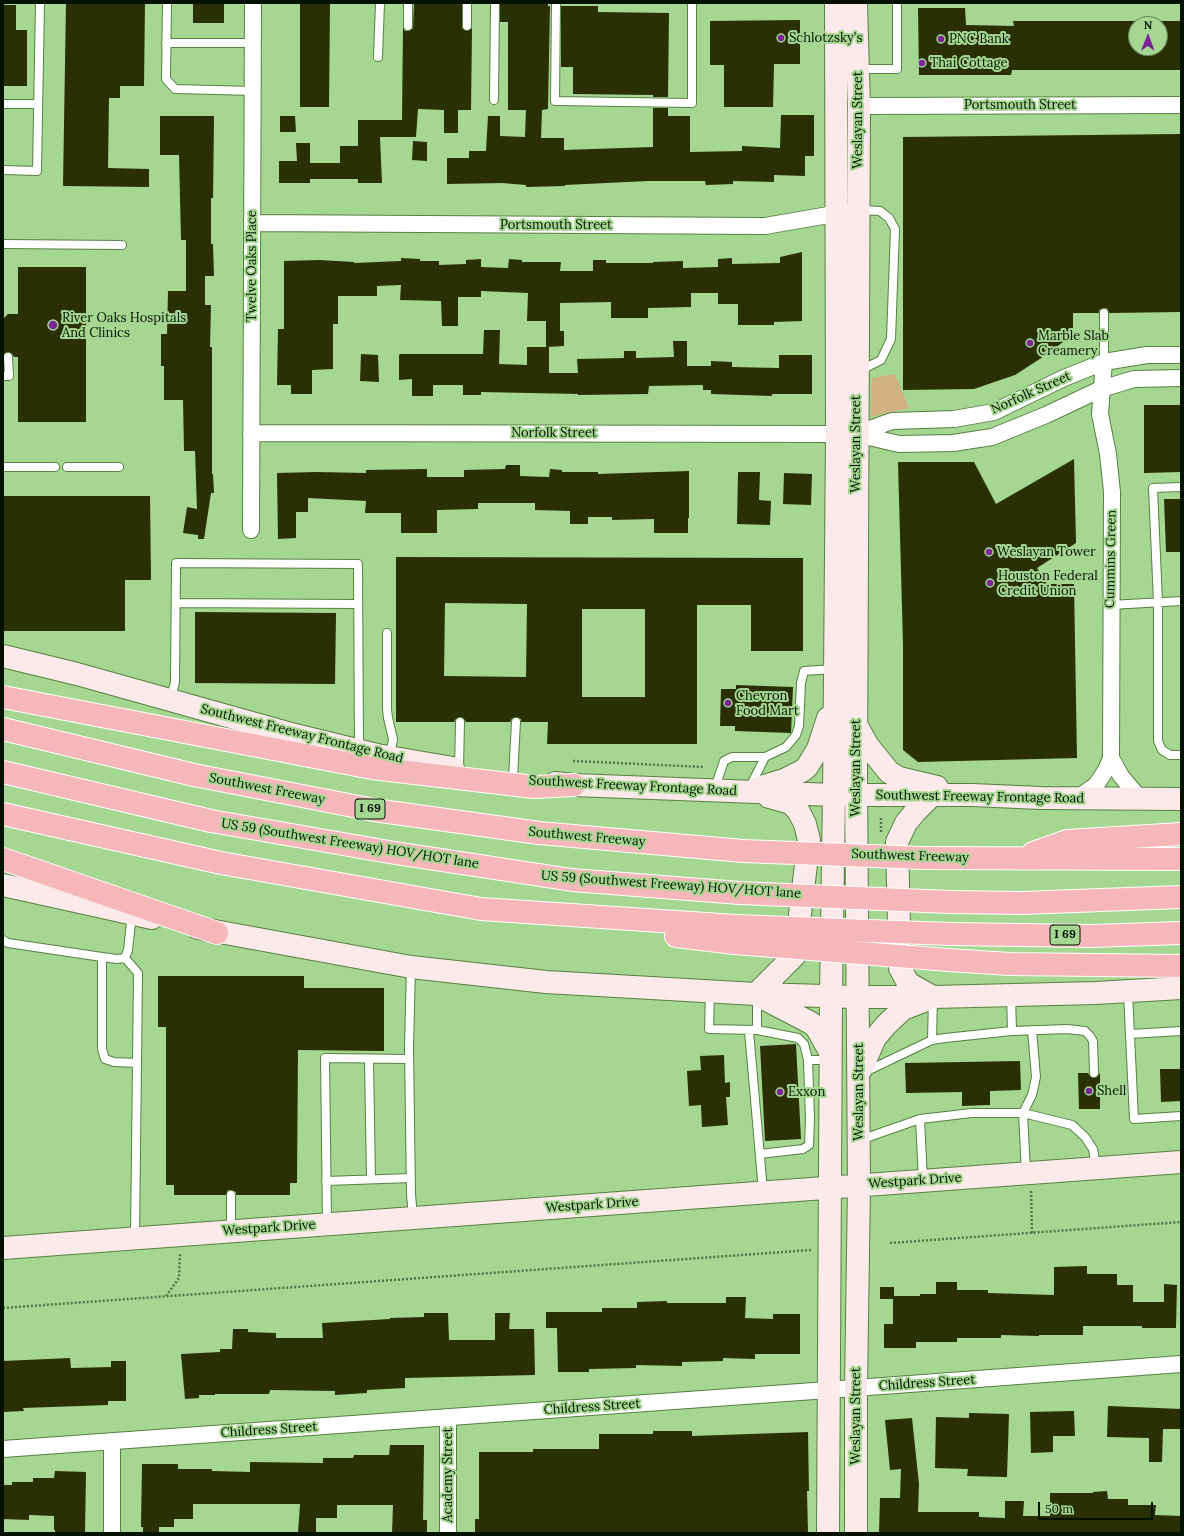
<!DOCTYPE html>
<style>
body{margin:0}
#map{position:relative;width:1184px;height:1536px;overflow:hidden;background:#a6d792;font-family:Lora,serif}
canvas{display:block}
.frame{position:absolute;inset:0;border:4px solid #031200;pointer-events:none}
.north{position:absolute;left:1128px;top:16px;width:40px;height:40px;box-sizing:border-box;background:#a6d792;border:1px solid #658858;border-radius:50%;rotate:1deg;font-size:11px;font-weight:700;line-height:16px;text-align:center;color:#031200}
.north::after{content:'';display:block;margin:auto;width:14px;height:18px;background:#7b2696;clip-path:polygon(50% 0,100% 100%,50% 72%,0 100%)}
.scale{position:absolute;left:1038px;top:1502px;width:115px;height:18px;box-sizing:border-box;border:2px solid #031200;border-top:0;padding-left:5px;font-size:12px;line-height:14px;white-space:nowrap;color:#031200;-webkit-text-stroke:3px #a6d792;paint-order:stroke}
</style>
<div id="map">
<canvas width="1184" height="1536"></canvas>
<div class="frame"></div>
<div class="north">N</div>
<div class="scale">50 m</div>
</div>
<script>
const g = document.querySelector('canvas').getContext('2d');
g.lineJoin = 'round';
function fill(path, color) {
  g.fillStyle = color;
  g.fill(path, 'evenodd');
}
function poly(rows) {
  const path = new Path2D();
  for (const r of rows) {
    path.moveTo(r[0], r[1]);
    for (let i = 2; i < r.length; i += 2) path.lineTo(r[i], r[i + 1]);
  }
  return path;
}
function strokePath(path, color, width, dash) {
  g.strokeStyle = color;
  g.lineWidth = width;
  g.lineCap = dash ? 'butt' : 'round';
  g.setLineDash(dash || []);
  g.stroke(path);
}
function drawText(font, color, halo, rows, align = 'center') {
  g.font = font + ' Lora,serif';
  g.lineWidth = 4;
  g.setLineDash([]);
  g.textBaseline = 'middle';
  g.strokeStyle = halo;
  g.fillStyle = color;
  for (const [text, x, y, turn = 0] of rows) {
    g.save();
    g.translate(x, y);
    g.rotate((+turn || 0) * Math.PI / 180);
    g.textAlign = isNaN(turn) ? turn : align;
    if (halo) g.strokeText(text, 0, 0);
    g.fillText(text, 0, 0);
    g.restore();
  }
}
fill(poly([
 [895,374,909,408,871,417,872,378]
]), '#d1b181');
fill(poly([
 [66,3,145,3,144,86,120,86,120,98,109,98,108,168,149,169,149,187,63,186],
 [193,3,224,3,224,23,193,23],
 [300,3,330,3,329,107,300,107],
 [414,3,462,3,462,28,467,31,472,28,471,110,458,110,458,133,444,133,444,110,418,109,416,137,380,137,382,183,358,183,358,179,310,179,310,183,279,183,279,161,297,161,296,143,310,143,310,163,340,163,340,146,358,146,358,120,402,120,403,27,405,31,408,31,413,28],
 [500,3,548,3,548,6,550,6,548,109,542,110,541,138,564,138,564,150,653,147,653,108,668,108,668,116,690,116,690,152,742,151,742,146,780,148,781,115,814,115,814,156,805,156,805,176,774,175,774,182,733,181,733,184,706,185,705,181,648,181,565,185,565,186,526,187,526,185,502,183,447,184,447,158,469,158,469,151,486,151,488,116,500,116,500,136,525,137,526,110,508,110,508,22,500,22],
 [3,5,16,5,16,30,27,30,27,86,3,86],
 [561,6,598,6,598,12,669,13,668,97,653,97,653,95,573,94,573,67,561,67],
 [918,8,965,8,966,25,1014,26,1013,21,1136,21,1136,48,1160,48,1160,21,1181,21,1181,70,1012,70,1011,75,919,75],
 [800,20,800,64,774,64,773,107,724,107,724,65,710,65,710,21],
 [160,116,214,116,213,198,211,198,211,244,213,244,214,276,205,276,205,305,211,305,210,347,212,347,212,474,213,474,214,493,211,493,204,539,198,539,198,535,183,533,187,507,197,509,195,451,184,451,183,400,164,400,164,366,161,366,161,334,167,334,168,291,186,291,186,240,181,240,179,155,160,155],
 [280,116,295,116,296,132,280,132],
 [1181,134,1181,312,1109,313,1107,308,1104,308,1099,310,1099,313,1073,313,1073,334,1049,353,1015,375,974,389,903,390,903,137],
 [413,141,427,142,427,161,412,160],
 [802,252,802,321,774,322,774,325,738,325,738,304,718,304,718,293,691,293,691,307,648,308,648,318,611,318,611,302,560,303,560,331,564,331,564,346,546,347,546,321,527,321,528,293,481,291,481,297,458,297,458,326,442,326,441,301,400,300,401,285,377,286,377,296,338,296,338,324,333,324,333,369,312,370,312,394,291,394,291,385,277,385,278,329,284,329,284,261,319,260,354,262,354,263,401,261,401,258,420,259,420,261,439,261,439,265,466,264,466,260,481,259,481,267,508,268,509,259,522,260,522,262,561,262,560,271,593,271,593,260,606,260,606,263,653,263,653,262,683,261,683,268,718,267,718,259,732,258,732,264,780,263,780,257],
 [18,267,86,267,86,422,18,422,18,357,14,357,12,354,8,352,3,355,3,319,8,314,18,314],
 [484,330,500,330,499,364,527,365,527,347,549,347,549,373,578,373,577,359,624,358,624,351,636,351,636,358,674,357,673,341,687,341,687,366,711,366,711,361,732,362,732,367,779,368,779,355,812,355,812,394,772,394,772,396,711,394,711,390,703,390,703,385,649,386,648,394,578,395,578,394,481,392,481,395,463,395,463,385,433,385,433,396,412,396,412,379,399,380,399,355,400,354,483,354],
 [361,354,378,355,379,382,360,381],
 [1144,405,1181,405,1181,472,1144,473],
 [1074,459,1076,543,1037,568,1047,584,1074,584,1077,758,918,762,903,750,903,645,898,462,974,462,996,504],
 [506,465,520,465,520,476,549,477,550,469,562,470,562,472,598,472,598,474,689,471,689,518,688,518,688,533,654,533,654,519,612,520,612,517,588,517,588,524,570,524,570,511,535,510,535,503,478,503,478,509,437,510,437,533,401,533,401,513,365,513,366,501,308,498,308,512,296,512,296,538,278,539,277,473,317,472,366,473,366,470,427,469,427,477,464,477,464,470,505,469],
 [738,472,760,472,759,500,771,501,770,525,737,524],
 [784,473,812,474,811,505,783,504],
 [3,496,150,496,151,580,125,580,125,631,3,631],
 [1164,499,1181,499,1181,552,1166,552],
 [396,557,803,558,803,651,751,651,751,605,697,605,697,744,547,744,548,722,521,722,521,719,517,717,512,719,510,722,466,722,463,718,460,717,456,719,454,722,396,722],
 [445,603,527,604,526,677,444,676],
 [582,609,645,609,645,697,582,697],
 [195,612,336,613,335,684,195,683],
 [736,685,793,687,791,733,735,731,735,726,720,726,721,689,736,689],
 [158,976,304,976,304,988,384,988,384,1051,298,1050,297,1183,290,1183,290,1195,236,1195,236,1192,231,1190,228,1190,226,1195,174,1195,174,1185,166,1185,166,1027,158,1027],
 [796,1044,801,1139,765,1141,760,1046],
 [724,1055,725,1083,730,1082,730,1097,726,1097,728,1125,702,1127,701,1105,689,1106,687,1071,701,1070,700,1056],
 [1020,1061,1021,1090,990,1091,990,1105,962,1106,962,1092,906,1093,905,1063],
 [1160,1069,1181,1069,1181,1101,1161,1102],
 [1078,1073,1088,1073,1090,1076,1094,1078,1097,1077,1100,1073,1100,1109,1079,1109],
 [1087,1266,1087,1274,1117,1274,1117,1285,1133,1285,1133,1302,1164,1302,1164,1284,1177,1285,1176,1328,1142,1328,1142,1326,1083,1326,1083,1335,1039,1335,1039,1336,1001,1335,1001,1338,957,1338,957,1342,916,1342,916,1348,884,1348,884,1324,893,1324,893,1299,880,1299,880,1287,894,1287,894,1296,920,1296,920,1294,936,1294,936,1282,957,1282,957,1290,988,1290,988,1293,1054,1295,1054,1267],
 [726,1297,746,1297,745,1318,773,1319,773,1314,800,1314,800,1354,755,1354,755,1359,723,1358,723,1361,682,1362,682,1366,636,1365,636,1368,589,1369,589,1372,558,1372,557,1328,546,1328,546,1312,602,1312,602,1308,637,1308,637,1302,667,1301,667,1303,726,1303],
 [424,1313,448,1313,449,1340,495,1340,495,1313,510,1313,509,1329,534,1329,535,1375,405,1378,405,1388,367,1390,367,1393,335,1395,335,1391,270,1390,269,1394,215,1394,215,1395,199,1395,199,1398,185,1399,181,1354,220,1352,220,1349,232,1349,233,1329,248,1329,248,1332,276,1333,276,1338,323,1338,322,1323,390,1319,390,1318,424,1317],
 [70,1358,71,1368,111,1367,111,1361,126,1361,126,1401,108,1401,108,1405,23,1408,24,1411,3,1412,3,1361],
 [1108,1406,1181,1409,1181,1429,1163,1429,1162,1462,1149,1462,1149,1438,1107,1437],
 [1074,1411,1075,1436,1053,1436,1053,1452,1031,1453,1030,1412],
 [969,1413,1009,1414,1007,1477,967,1476,968,1469,935,1468,936,1417,969,1418],
 [912,1418,919,1484,918,1512,979,1512,979,1517,1005,1518,1005,1501,1024,1501,1023,1516,1050,1516,1050,1493,1093,1493,1093,1492,1107,1491,1108,1499,1128,1499,1128,1505,1156,1505,1155,1515,1181,1516,1181,1533,879,1533,880,1498,900,1498,901,1469,890,1470,885,1420],
 [653,1431,692,1431,692,1436,808,1432,809,1491,807,1491,808,1533,475,1533,475,1519,479,1519,479,1452,533,1452,533,1449,599,1449,599,1434,653,1434],
 [390,1445,424,1445,423,1520,427,1520,427,1533,392,1533,393,1505,337,1505,337,1518,316,1518,316,1533,298,1533,300,1504,193,1504,193,1519,174,1519,174,1527,159,1527,159,1533,143,1533,143,1527,141,1527,142,1464,178,1464,178,1469,212,1469,212,1471,250,1472,250,1462,323,1463,323,1458,353,1458,354,1455,389,1455],
 [55,1471,86,1472,85,1533,55,1533,55,1530,54,1530,54,1516,29,1515,29,1520,3,1519,3,1485,12,1485,12,1482,33,1482,33,1478,54,1478]
]), '#2a3003');
const lane = poly([
 [167,3,166,79,175,89,253,91],
 [556,3,555,101,692,103,692,3],
 [408,26,408,3],
 [467,26,467,3],
 [166,43,253,43],
 [378,57,380,3],
 [859,69,897,69,897,3],
 [494,100,495,3],
 [3,104,38,104],
 [3,170,37,171,40,3],
 [3,244,122,245],
 [1104,313,1104,362],
 [859,371,881,360,891,339,895,229,889,218,880,211,860,210],
 [3,376,9,376,8,357],
 [3,467,55,467],
 [67,467,119,467],
 [1181,487,1153,488,1158,602,1158,741,1162,750,1170,755,1181,755],
 [176,603,358,604],
 [1110,605,1181,601],
 [387,633,387,709,388,718,393,739,390,756],
 [171,698,175,682,176,563,358,564,359,750],
 [459,769,460,722],
 [513,778,516,722],
 [750,787,765,757,786,747,796,735,799,726,801,683,804,671,833,669],
 [715,788,724,761,732,757,765,757],
 [3,940,8,943,102,957,117,959,125,958,128,950,132,914],
 [102,957,102,1049,105,1059,114,1062,137,1063,138,973,125,958],
 [411,967,409,1047,411,1194,413,1218],
 [710,992,709,1029,757,1030,757,997],
 [1128,993,1134,1119,1181,1116],
 [1011,995,1012,1031,1067,1029,1085,1031,1090,1036,1093,1041,1094,1073],
 [757,1030,798,1038,804,1044,808,1060,810,1118,809,1145,803,1149,760,1154],
 [749,1031,763,1191],
 [1130,1034,1181,1031],
 [932,1040,933,998],
 [369,1059,371,1179],
 [808,1060,829,1060],
 [865,1072,932,1040,945,1038,1012,1031],
 [920,1119,923,1180],
 [860,1140,920,1119,972,1113,1023,1113,1072,1125,1085,1137,1093,1149,1096,1167],
 [1026,1172,1023,1113,1032,1095,1036,1077,1032,1030],
 [326,1181,411,1178],
 [231,1195,231,1230],
 [327,1223,325,1058,409,1059],
 [135,1237,137,1063]
]);
const street = poly([
 [859,106,1181,105],
 [252,223,765,226,846,212],
 [251,433,837,434,856,434,899,444,953,443,992,437,1046,415,1101,389,1134,379,1181,378],
 [856,434,892,421,954,419,994,412,1064,378,1104,362,1147,355,1181,355],
 [251,530,253,3],
 [1111,758,1121,776,1141,800],
 [1076,799,1096,785,1106,770,1111,758,1112,492,1108,454,1100,414,1104,362],
 [448,1417,448,1533],
 [112,1441,112,1533],
 [3,1449,828,1390,1181,1364]
]);
const secondary = poly([
 [3,656,77,674,295,735,377,755,453,768],
 [857,726,868,746,889,772,899,778,937,787],
 [555,783,574,785,834,795,972,795,1041,798,1181,799],
 [758,788,784,780,802,771,807,767,818,749,828,718],
 [931,796,915,812,906,823,897,842,900,968,908,983,933,997],
 [3,885,152,918],
 [198,928,411,967,546,982,756,994,859,997,933,997,1096,993,1181,988],
 [756,994,795,955,809,840,805,824,799,812,791,803,769,797],
 [763,998,811,1023,816,1027,830,1052],
 [862,1068,875,1038,886,1025,903,1009,926,1000],
 [3,1248,1181,1162],
 [828,1533,831,996,834,795,837,434,836,3],
 [856,1533,856,1388,859,1185,856,776,859,106,856,3]
]);
const highway = poly([
 [3,697,372,768,534,787,574,785],
 [3,729,194,775,374,810,539,833,743,851],
 [3,772,211,821,389,852,572,880,740,893],
 [3,814,221,863,481,909,736,926],
 [1033,853,1067,841,1181,834],
 [923,858,1181,859],
 [3,859,217,933],
 [949,902,1022,903,1181,897],
 [950,934,1092,936,1181,933],
 [676,936,735,943],
 [948,960,1010,964,1181,966]
]);
strokePath(lane, '#558240', 10);
strokePath(street, '#558240', 18);
strokePath(secondary, '#558240', 24);
strokePath(highway, '#fff', 24);
strokePath(poly([
 [573,761,704,767],
 [881,832,881,816],
 [1031,1191,1032,1233],
 [890,1243,1181,1222],
 [166,1296,179,1278,180,1253],
 [3,1308,811,1250]
]), '#547448', 2.5, [2, 2]);
strokePath(lane, '#fff', 8);
strokePath(street, '#fff', 16);
strokePath(secondary, '#fce9ea', 22);
strokePath(highway, '#f5b7b9', 22);
const highwayBridge = poly([
 [743,851,923,858],
 [740,893,949,902],
 [736,926,950,934],
 [735,943,948,960]
]);
strokePath(highwayBridge, '#fff', 24, []);
strokePath(highwayBridge, '#f5b7b9', 22);
for (const [x, y, r, color] of [
 [781,38,4,"#7b2696"],
 [941,39,4,"#7b2696"],
 [922,63,4,"#7b2696"],
 [53,325,5,"#7b2696"],
 [1030,343,4,"#7b2696"],
 [989,552,4,"#7b2696"],
 [990,583,4,"#7b2696"],
 [728,703,4,"#7b2696"],
 [1089,1091,4,"#7b2696"],
 [780,1092,4,"#7b2696"]
]) {
  const dot = new Path2D();
  dot.arc(x, y, r, 0, 2 * Math.PI);
  g.fillStyle = color;
  g.fill(dot);
  strokePath(dot, '#a6d792', 1.5);
}
for (const [x, y, w] of [
 [370,809,30],
 [1065,935,30]
]) {
  const box = new Path2D();
  box.roundRect(x - w / 2, y - 10, w, 20, 3);
  g.fillStyle = '#a6d792';
  g.fill(box);
  strokePath(box, '#031200', 1);
}
drawText('bold 12px', '#031200', null, [
 ["I 69",370,809],
 ["I 69",1065,935]
]);
drawText('13px', '#031200', '#a6d792', [
 ["Schlotzsky's",789,38],
 ["PNC Bank",949,39],
 ["Thai Cottage",930,63],
 ["River Oaks Hospitals",62,318],
 ["And Clinics",62,333],
 ["Marble Slab",1038,336],
 ["Creamery",1038,351],
 ["Weslayan Tower",997,552],
 ["Houston Federal",998,576],
 ["Credit Union",998,591],
 ["Chevron",736,696],
 ["Food Mart",736,711],
 ["Shell",1097,1091],
 ["Exxon",788,1092]
], 'left');
drawText('13px', '#031200', '#a6d792', [
 ["Portsmouth Street",1020,105],
 ["Weslayan Street",858,120,-90],
 ["Portsmouth Street",556,225],
 ["Twelve Oaks Place",252,266,-90],
 ["Norfolk Street",1031,393,-24],
 ["Norfolk Street",554,433],
 ["Weslayan Street",856,444,-90],
 ["Cummins Green",1111,559,-89],
 ["Southwest Freeway Frontage Road",302,734,14],
 ["Weslayan Street",856,768,-90],
 ["Southwest Freeway Frontage Road",633,786,3],
 ["Southwest Freeway",267,789,11],
 ["Southwest Freeway Frontage Road",980,797,1],
 ["Southwest Freeway",587,837,5],
 ["US 59 (Southwest Freeway) HOV/HOT lane",350,844,9],
 ["Southwest Freeway",910,856,2],
 ["US 59 (Southwest Freeway) HOV/HOT lane",671,885,4],
 ["Weslayan Street",859,1092,-90],
 ["Westpark Drive",915,1181,-4],
 ["Westpark Drive",592,1205,-4],
 ["Westpark Drive",269,1228,-4],
 ["Childress Street",927,1383,-4],
 ["Childress Street",592,1407,-4],
 ["Weslayan Street",856,1416,-90],
 ["Childress Street",269,1430,-4],
 ["Academy Street",448,1475,-90]
]);
</script>
